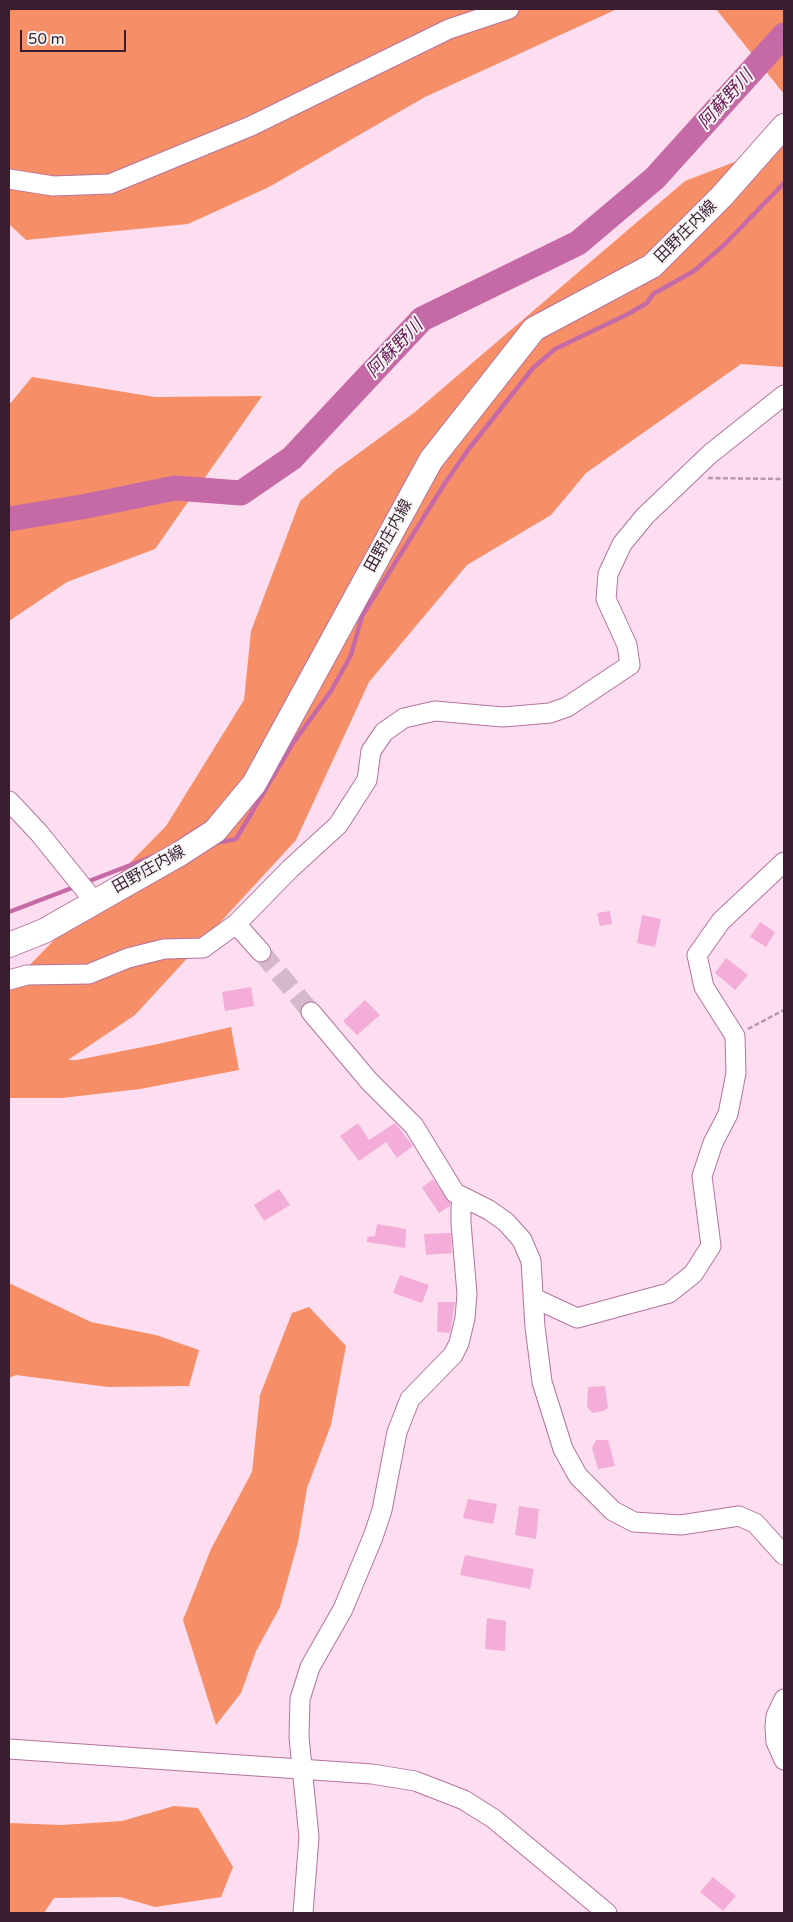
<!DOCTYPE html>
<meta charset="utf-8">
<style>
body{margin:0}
#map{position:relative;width:793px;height:1922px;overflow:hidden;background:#fcdef0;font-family:"Varela Round",sans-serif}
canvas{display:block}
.frame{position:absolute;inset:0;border:10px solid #391e2f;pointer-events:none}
.scale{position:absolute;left:20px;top:30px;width:106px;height:22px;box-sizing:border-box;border:2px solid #391e2f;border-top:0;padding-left:6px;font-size:15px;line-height:18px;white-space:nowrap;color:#391e2f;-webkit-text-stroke:4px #f5f5f5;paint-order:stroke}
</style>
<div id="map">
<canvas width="793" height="1922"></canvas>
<div class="frame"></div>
<div class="scale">50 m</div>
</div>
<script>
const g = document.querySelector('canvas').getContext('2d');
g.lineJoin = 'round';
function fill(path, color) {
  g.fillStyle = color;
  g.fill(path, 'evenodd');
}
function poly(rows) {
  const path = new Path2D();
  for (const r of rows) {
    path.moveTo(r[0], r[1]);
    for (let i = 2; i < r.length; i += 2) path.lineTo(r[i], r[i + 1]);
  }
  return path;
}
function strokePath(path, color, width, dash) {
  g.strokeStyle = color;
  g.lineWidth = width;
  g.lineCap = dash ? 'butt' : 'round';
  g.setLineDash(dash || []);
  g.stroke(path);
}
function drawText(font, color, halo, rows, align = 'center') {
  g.font = font + ' "Varela Round","Noto Sans JP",sans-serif';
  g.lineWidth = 4;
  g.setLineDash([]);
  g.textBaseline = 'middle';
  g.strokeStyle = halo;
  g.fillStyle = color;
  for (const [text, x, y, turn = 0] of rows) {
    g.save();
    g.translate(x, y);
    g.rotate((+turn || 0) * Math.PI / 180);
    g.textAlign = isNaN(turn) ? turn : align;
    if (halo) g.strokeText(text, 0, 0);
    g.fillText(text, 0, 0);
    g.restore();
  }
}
fill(poly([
 [9,9,617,9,425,97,269,187,188,224,26,240,9,224],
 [716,9,784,9,784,94],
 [784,143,784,367,741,364,586,473,551,515,467,565,369,682,296,840,135,1015,68,1060,77,1060,158,1044,231,1027,239,1070,140,1089,62,1098,9,1098,9,986,166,826,244,700,251,631,300,501,337,469,415,412,685,181],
 [32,377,155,397,262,396,155,549,67,582,9,621,9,405],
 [9,1283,91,1322,156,1335,199,1350,189,1386,108,1387,16,1375,9,1378],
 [309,1307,346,1346,331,1425,307,1488,298,1542,280,1607,256,1651,241,1693,216,1725,183,1620,211,1549,252,1472,260,1395,292,1313],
 [174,1806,198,1808,233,1867,221,1897,155,1907,120,1897,54,1898,44,1913,9,1913,9,1823,61,1825,122,1821]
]), '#f68f67');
strokePath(poly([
 [215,843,236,839,293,743,331,691,351,655,362,616,445,483,468,450,533,368,555,349,628,314,647,303,653,294,694,271,725,244,784,183],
 [84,883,154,856],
 [9,912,77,886]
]), '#c56aa6', 4.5);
strokePath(poly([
 [9,519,87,506,175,488,241,493,292,458,422,319,578,243,655,178,784,35]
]), '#c56aa6', 25);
fill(poly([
 [610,911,612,924,600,926,597,913],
 [642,915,661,919,655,947,637,943],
 [760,922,775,932,766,947,750,937],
 [726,958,748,975,735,990,715,973],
 [251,987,254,1006,225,1011,222,992],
 [365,1000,380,1015,357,1035,343,1021],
 [358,1123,369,1140,395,1123,413,1146,397,1158,386,1142,359,1161,340,1136],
 [433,1179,450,1203,450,1206,439,1213,422,1188],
 [279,1189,290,1205,264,1221,254,1205],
 [377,1224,406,1229,405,1248,367,1242,367,1237,375,1236],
 [451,1233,452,1253,426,1255,424,1234],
 [400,1275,429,1285,422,1303,393,1293],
 [438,1302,455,1302,450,1333,437,1332],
 [605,1386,608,1408,604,1411,592,1413,587,1406,588,1387],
 [596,1440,608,1440,615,1466,598,1469,592,1448],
 [468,1499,497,1504,493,1524,463,1518],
 [519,1506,539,1509,536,1539,515,1535],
 [465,1555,534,1569,530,1589,460,1575],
 [487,1618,506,1621,505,1651,485,1649],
 [713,1877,736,1896,723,1911,700,1892]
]), '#f4add9');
strokePath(poly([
 [261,952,311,1012]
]), '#d5b8c9', 19, [19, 9]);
const minor = poly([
 [9,179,53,186,110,184,251,126,449,29,509,9],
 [9,801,39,833,94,901],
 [236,924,261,952],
 [9,980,27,975,89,974,128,958,164,949,203,948,236,924,290,869,338,825,367,780,371,751,384,732,404,718,435,711,503,717,550,713,567,707,630,665,627,645,606,599,608,574,622,544,645,516,710,454,784,395],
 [311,1012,369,1081,414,1126,455,1193,489,1210,506,1222,522,1240,531,1261,535,1327,542,1382,563,1449,578,1476,613,1511,634,1522,681,1525,739,1516,755,1523,784,1555],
 [534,1298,577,1318,669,1293,693,1274,711,1246,702,1176,713,1143,728,1114,736,1073,735,1036,704,987,697,955,721,921,784,862],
 [784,1699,776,1716,775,1727,776,1742,784,1760],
 [9,1749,372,1774,415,1781,464,1800,494,1819,607,1913],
 [303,1913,309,1837,299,1737,300,1699,310,1667,343,1609,373,1537,382,1510,397,1432,410,1399,453,1355,459,1343,465,1318,467,1294,461,1223,461,1206,464,1198]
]);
const major = poly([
 [9,945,44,931,181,853,215,831,254,784,431,460,534,329,652,266,722,196,784,126]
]);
strokePath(minor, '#b5739e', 21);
strokePath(major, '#b5739e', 26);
strokePath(poly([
 [708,478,784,479],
 [748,1029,784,1010]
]), '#b598a9', 2.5, [5, 2.5]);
strokePath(minor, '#fff', 19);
strokePath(major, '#fff', 24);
drawText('16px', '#391e2f', '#f5f5f5', [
 ["田野庄内線",686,232,-45],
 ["田野庄内線",389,536,-61],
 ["田野庄内線",149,870,-29]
]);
drawText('italic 18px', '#6a1853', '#f5f5f5', [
 ["阿蘇野川",726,100,-48],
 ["阿蘇野川",395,349,-46]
]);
</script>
